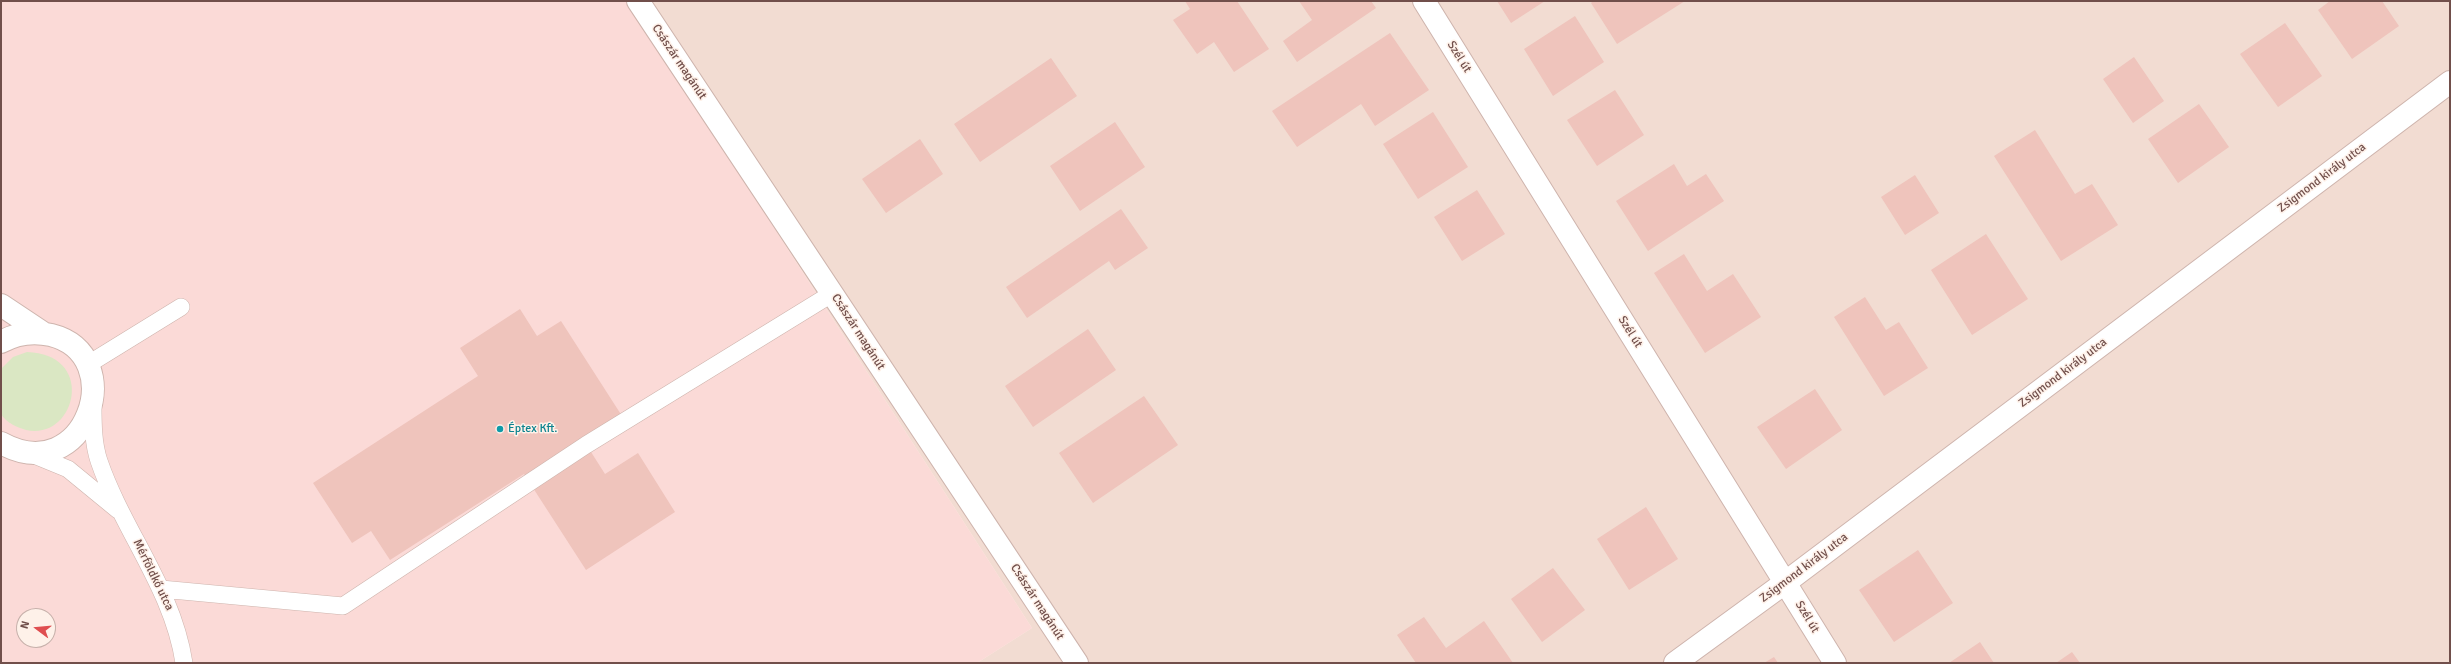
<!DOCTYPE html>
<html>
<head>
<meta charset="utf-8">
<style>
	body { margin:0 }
	#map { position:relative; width:2451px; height:664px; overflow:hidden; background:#fbece3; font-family:Signika,sans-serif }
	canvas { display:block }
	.frame { position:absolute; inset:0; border:2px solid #714f4b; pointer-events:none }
	.north { position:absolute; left:16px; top:608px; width:40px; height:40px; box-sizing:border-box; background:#fef1e9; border:1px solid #c6b0aa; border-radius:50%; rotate:286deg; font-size:11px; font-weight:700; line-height:16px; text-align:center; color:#714f4b }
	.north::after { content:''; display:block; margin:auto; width:14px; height:18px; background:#df4e50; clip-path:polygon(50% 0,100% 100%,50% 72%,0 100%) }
</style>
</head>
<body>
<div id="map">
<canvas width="2451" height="664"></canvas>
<div class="frame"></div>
<div class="north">N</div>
</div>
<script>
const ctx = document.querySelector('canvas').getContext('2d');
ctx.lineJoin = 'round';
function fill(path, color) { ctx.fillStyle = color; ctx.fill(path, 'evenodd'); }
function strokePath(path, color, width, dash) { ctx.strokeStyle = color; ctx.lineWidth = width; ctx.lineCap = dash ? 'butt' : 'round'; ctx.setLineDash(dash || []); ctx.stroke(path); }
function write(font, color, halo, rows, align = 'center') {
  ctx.font = font + ' Signika,sans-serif'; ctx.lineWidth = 3; ctx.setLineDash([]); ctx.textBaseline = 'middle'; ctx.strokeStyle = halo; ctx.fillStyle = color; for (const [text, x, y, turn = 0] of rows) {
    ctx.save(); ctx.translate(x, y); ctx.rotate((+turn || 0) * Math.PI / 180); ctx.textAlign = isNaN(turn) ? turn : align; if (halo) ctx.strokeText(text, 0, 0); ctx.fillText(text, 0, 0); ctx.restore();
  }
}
const residential = new Path2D(`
	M628,1H2450V663H977L1032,628Z`);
const commercial = new Path2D(`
	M1,1H628L1032,628L977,663H1ZM24,616H48V640H24Z`);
const green = new Path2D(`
	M27,352C97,354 76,441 26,430C16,427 7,423 1,414V369L13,357Z`);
const building = new Path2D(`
	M1185,1H1237L1269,49L1234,72L1214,42L1197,54L1173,20L1190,9Z
	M1299,1H1371L1376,8L1297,62L1283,41L1312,20Z
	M1497,1H1545L1511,23Z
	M1593,1H1685L1617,44L1591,3Z
	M2330,1H2382L2399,26L2352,59L2318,10Z
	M1575,16L1604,62L1553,96L1524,49Z
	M2285,23L2322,76L2278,107L2240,54Z
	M1390,33L1429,90L1375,126L1361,104L1297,147L1272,111Z
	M2134,57L2164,101L2133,123L2103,79Z
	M1051,58L1077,96L980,162L954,124Z
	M1615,90L1644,135L1597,166L1567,120Z
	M2199,104L2229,147L2178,183L2148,139Z
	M1433,112L1468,167L1418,199L1383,144Z
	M1115,122L1145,167L1080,211L1050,166Z
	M2035,130L2075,194L2092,184L2118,225L2061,261L1994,156Z
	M920,139L943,174L886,213L862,179Z
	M1674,164L1687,186L1706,174L1724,201L1648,251L1616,201Z
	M1915,175L1939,213L1905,235L1881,197Z
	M1477,190L1505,234L1462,261L1434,217Z
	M1121,209L1148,248L1115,270L1109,261L1027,318L1006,287Z
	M1986,234L2028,299L1972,335L1931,270Z
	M1684,254L1707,291L1733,274L1761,317L1705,353L1654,273Z
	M1865,297L1886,330L1899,322L1928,368L1884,396L1834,317Z
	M520,309L537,336L561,321L622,416L584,441L605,474L638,453L675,512L586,570L524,474L390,560L371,531L352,543L313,483L478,376L460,348Z
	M1088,329L1116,370L1033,427L1005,386Z
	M1815,389L1842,430L1786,469L1757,427Z
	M1144,396L1178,445L1093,503L1059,453Z
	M1646,507L1678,559L1629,590L1597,539Z
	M1918,550L1953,603L1894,642L1859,590Z
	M1553,568L1585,610L1542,642L1511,599Z
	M1424,617L1446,648L1484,621L1513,663H1416L1397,635Z
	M1980,642L1994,663H1949Z
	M2072,652L2080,663H2056Z
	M1774,657L1778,663H1764Z`);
const service = new Path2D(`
	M87,365L181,307
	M93,404C93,423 93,443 99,461C123,531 173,589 184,663
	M29,453L68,469L118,510
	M161,589L343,606L586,445L833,293`);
const minor = new Path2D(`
	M638,1L1077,663
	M1424,1L1835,663
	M1,305L43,333
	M1,342C17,333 33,331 51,335C131,355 86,490 1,443
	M1675,663L1786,582L2450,82`);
const markers = [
	[500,429,4,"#0f9aa8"]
];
const streetNames = [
	["Szél út",1459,57,58],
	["Császár magánút",679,62,56],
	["Zsigmond király utca",2322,178,-37],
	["Császár magánút",858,332,57],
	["Szél út",1630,332,58],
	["Zsigmond király utca",2063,373,-37],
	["Zsigmond király utca",1804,568,-37],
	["Mérföldkő utca",153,575,64],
	["Császár magánút",1037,602,57],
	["Szél út",1807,617,59]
];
const cultureNames = [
	["Éptex Kft.",508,429]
];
fill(residential, '#f2dcd2');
fill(commercial, '#fbdad7');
fill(green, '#dae7c3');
fill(building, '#efc4bc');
strokePath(service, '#ceb4ad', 18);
strokePath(minor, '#ceb4ad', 24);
strokePath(service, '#fff', 17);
strokePath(minor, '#fff', 22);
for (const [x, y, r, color] of markers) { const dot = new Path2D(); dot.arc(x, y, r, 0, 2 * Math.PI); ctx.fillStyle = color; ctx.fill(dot); strokePath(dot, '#fef1e9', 1.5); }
write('12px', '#714f4b', '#fef1e9', streetNames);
write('12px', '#0d838f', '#fef1e9', cultureNames, 'left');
</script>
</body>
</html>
